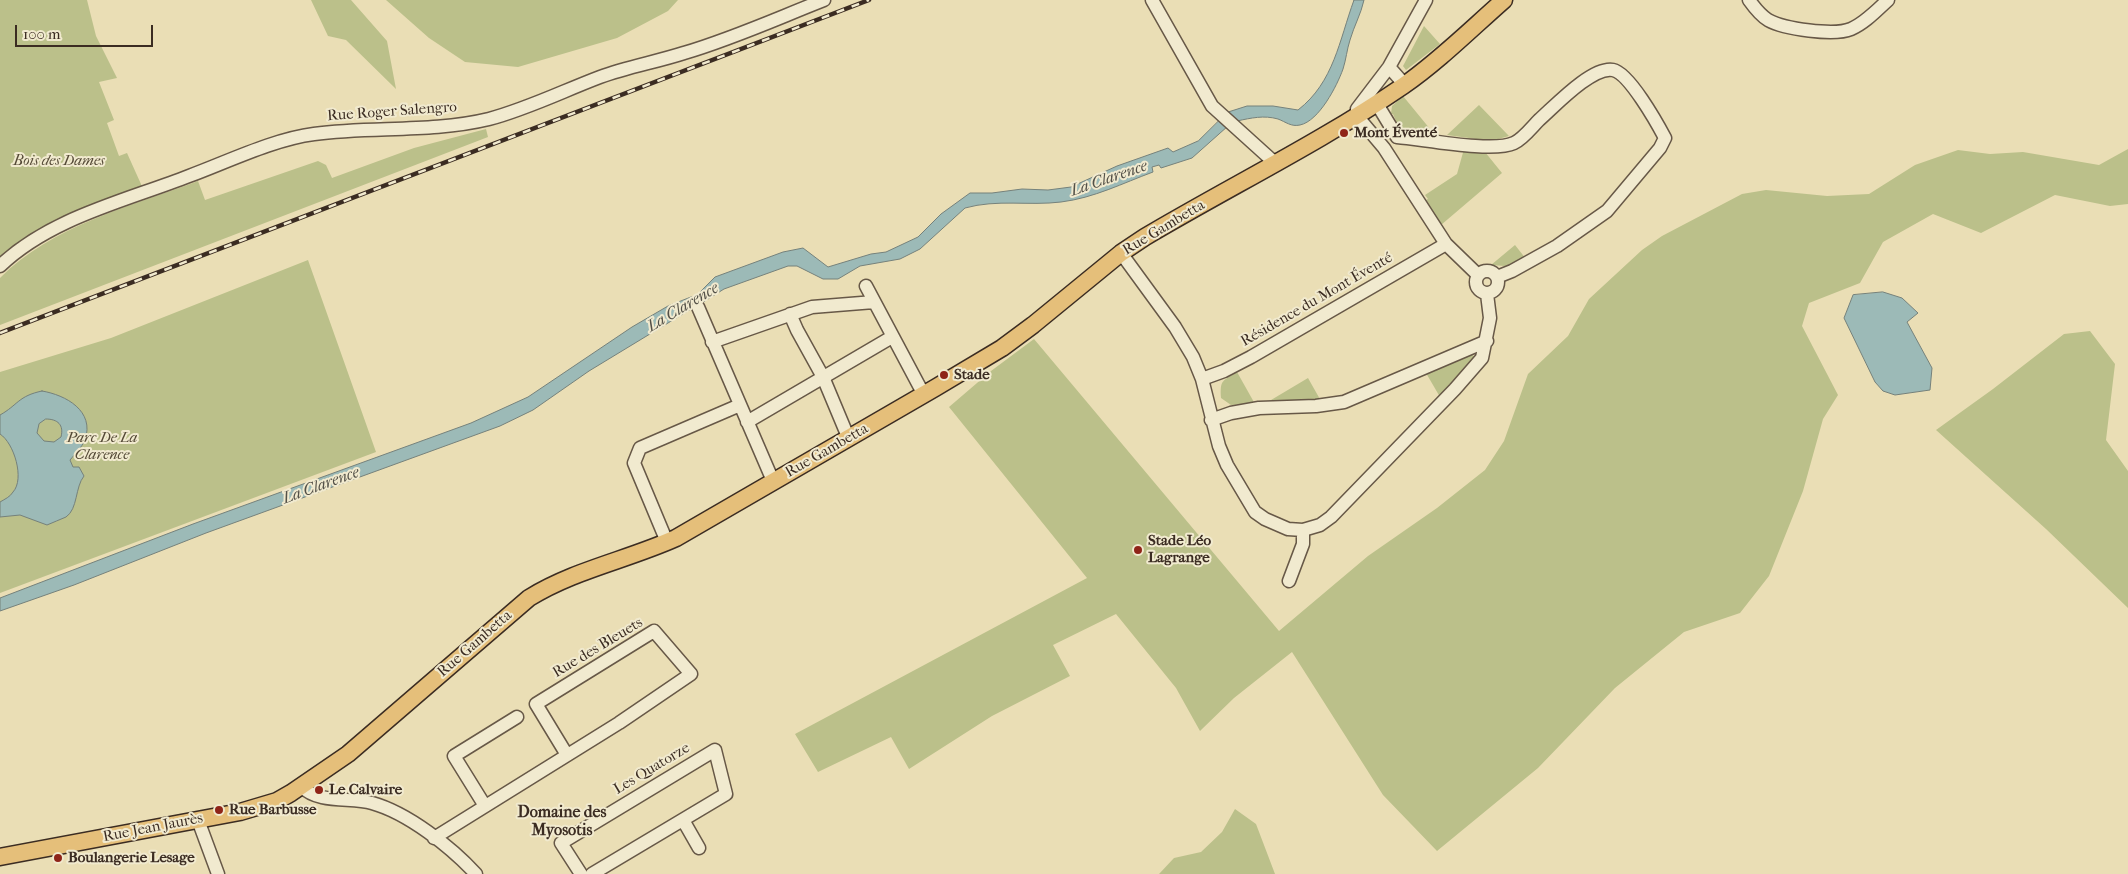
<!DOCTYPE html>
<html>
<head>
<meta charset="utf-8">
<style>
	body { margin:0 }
	#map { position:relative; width:2128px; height:874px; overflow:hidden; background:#eadeb5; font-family:"IM FELL French Canon",serif }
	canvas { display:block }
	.scale { position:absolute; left:15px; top:25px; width:138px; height:22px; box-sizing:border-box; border:2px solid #3b2c22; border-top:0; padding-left:6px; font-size:15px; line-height:18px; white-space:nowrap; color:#3b2c22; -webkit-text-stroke:4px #f1eacf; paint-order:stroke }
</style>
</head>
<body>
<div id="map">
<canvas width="2128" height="874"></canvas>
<div class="scale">100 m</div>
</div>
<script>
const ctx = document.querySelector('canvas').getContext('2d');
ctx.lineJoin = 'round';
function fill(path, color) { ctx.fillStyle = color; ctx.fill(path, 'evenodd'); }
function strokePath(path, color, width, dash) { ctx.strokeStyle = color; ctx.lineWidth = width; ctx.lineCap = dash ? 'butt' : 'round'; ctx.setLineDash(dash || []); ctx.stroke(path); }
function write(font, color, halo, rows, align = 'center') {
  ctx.font = font + ' "IM FELL French Canon",serif'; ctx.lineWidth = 4; ctx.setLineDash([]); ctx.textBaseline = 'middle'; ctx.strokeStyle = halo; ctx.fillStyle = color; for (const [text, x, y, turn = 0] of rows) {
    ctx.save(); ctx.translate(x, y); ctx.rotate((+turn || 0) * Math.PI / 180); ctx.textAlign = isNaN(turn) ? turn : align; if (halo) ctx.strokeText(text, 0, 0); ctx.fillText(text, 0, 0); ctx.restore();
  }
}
const green = new Path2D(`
	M0,0H87L96,36L117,78L99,82L114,120L107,123L119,156L127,153L145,193L70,221L0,266Z
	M311,0H351L387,41L396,89L346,40L328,36Z
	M386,0H678L668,11L617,38L518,67L465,62L429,38Z
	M1424,26L1440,44L1406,70L1403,66Z
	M1403,96L1435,135C1420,133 1404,134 1393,123L1396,121L1393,114H1391L1392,106Z
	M1479,105L1509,136L1491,141L1447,135Z
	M486,129L488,137L0,325V278C51,226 131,206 198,181L205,200L318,161L326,165L332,178L414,148Z
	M1464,149L1485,152L1502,173L1441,225L1424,201L1428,199L1425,195L1457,174Z
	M2128,149V204L2110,206L2055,195L1981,233L1933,214L1883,242L1860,283L1809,303L1802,326L1838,395L1823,419L1803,491L1769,576L1740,613L1684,632L1615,688L1538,768L1437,851L1383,795L1292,652L1234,698L1200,731L1176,688L1116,614L1053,645L1070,676L992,716L909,769L891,737L818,772L795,734L1087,578L949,407L991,371L1034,339L1279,631L1368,556L1437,508L1485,470L1504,441L1528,374L1568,336L1589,299L1642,250L1662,236L1742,194L1766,190L1827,196L1869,194L1915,165L1958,150L1990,154L2023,152L2099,165Z
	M1515,245L1526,259L1505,266L1491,265Z
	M308,260L376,452L0,593V372L111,338Z
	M2090,331L2115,364L2106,440L2128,471V608L2046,529L1936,430L1993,389L2064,334Z
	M1470,354L1476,357L1440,397L1426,373Z
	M1237,372L1255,404L1231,405L1221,398C1220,380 1222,381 1237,372Z
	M1308,378L1321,401L1266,403Z
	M1235,809L1256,824L1275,874H1159L1174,858L1201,852L1222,832Z`);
const water = new Path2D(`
	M1354,0H1364C1361,14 1354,26 1350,40C1347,49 1346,60 1343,69C1337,86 1319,121 1300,125C1291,127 1286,122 1278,119C1264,115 1251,118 1237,121L1225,113L1247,106H1273L1298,110C1334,82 1339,41 1354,0Z
	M1221,119L1228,126L1192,158L1161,168L1159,165L1152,167L1153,172C1123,183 1094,198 1061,202C1029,206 997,199 965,208L920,249L900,259L860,266L838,279H823L797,266H788L724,289L700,304L697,295L715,277L783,252L803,248L828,267L871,254L886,252L918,237L941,214L970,193H992L1022,189L1048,190L1071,187L1117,166L1168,148L1173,152L1198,141Z
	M1883,292L1902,298L1918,313L1907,322L1932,368L1930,390L1895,395L1883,391L1875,382L1844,318L1853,295Z
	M692,297L696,306L589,371L533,410L500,426L206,533L74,585L0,611V598L193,524L471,423L528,397L632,327L668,306Z
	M42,391C66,395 95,411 85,440C82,447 75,454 70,460L73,467H79L84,476C75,487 78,509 66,517C60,520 53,522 47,525L20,515L0,517V502C5,499 10,497 13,492C25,479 14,443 0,434V415C18,405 18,396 42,391ZM46,419C58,419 64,425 61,437L54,442L44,441L37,433L39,424Z`);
const minor = new Path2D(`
	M1152,0L1212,106L1275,163
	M1426,0L1389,67L1357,109V116L1384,148L1446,244L1478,275
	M1749,0C1754,7 1760,15 1768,20C1784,29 1834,36 1851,29C1865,23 1877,10 1888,0
	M1389,67L1405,85
	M1377,104L1397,137
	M1397,137C1423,139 1493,153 1514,143C1523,139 1532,127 1539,120C1554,107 1592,66 1613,70C1629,73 1657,123 1665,138L1660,148L1607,211L1557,246L1512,271L1497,277
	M1121,253L1175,327L1193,357L1202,379L1219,446L1227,465L1255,512L1265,519L1288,529L1303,530L1320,525L1331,517L1455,389L1482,358L1490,318L1487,294
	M0,266C50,218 125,201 189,176C227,162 274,139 314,134C372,126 431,133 489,119C527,109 563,91 600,77C627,67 656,62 684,53C732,39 778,18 824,0
	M1476 282a11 11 0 1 1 22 0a11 11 0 1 1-22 0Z
	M866,286L924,395
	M698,307L773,481
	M790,314L797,330L823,377L846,432L851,437
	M712,342L812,307L874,302
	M1202,379L1224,371L1251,357L1446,244
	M1211,420L1231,413L1259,408L1316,406L1344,402L1487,341
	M747,422L892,337
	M667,542L634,463L640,448L740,405
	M1289,581L1303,544V530
	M302,787C319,804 351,797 372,803C408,813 451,847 476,874
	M485,806L454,756L517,717
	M198,820L218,874
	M683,820L699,848
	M434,838L619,723L691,674L654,631L536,704L567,755
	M581,874L561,843L715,750L726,794L592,874`);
const major = new Path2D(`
	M0,857L240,812L277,801L291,793L348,754L529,598C574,570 627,560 676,538L935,388L1002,348L1033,325L1121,253L1145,237C1231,186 1321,142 1403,86C1439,61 1471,29 1504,0`);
const rail = new Path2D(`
	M0,333L869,0`);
const markers = [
	[1344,133,5,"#8f2418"],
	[944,375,5,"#8f2418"],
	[1138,550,5,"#8f2418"],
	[319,790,5,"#8f2418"],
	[219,810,5,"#8f2418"],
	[58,858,5,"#8f2418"]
];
const streetNames = [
	["Rue Roger Salengro",392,112,-4],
	["Rue Gambetta",1164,228,-31],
	["Résidence du Mont Éventé",1317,300,-30],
	["Rue Gambetta",827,451,-30],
	["Rue Gambetta",475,644,-41],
	["Rue des Bleuets",598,648,-31],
	["Les Quatorze",652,769,-31],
	["Rue Jean Jaurès",153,828,-11]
];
const poiNames = [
	["Mont Éventé",1354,133],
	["Stade",954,375],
	["Stade Léo",1148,541],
	["Lagrange",1148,558],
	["Le Calvaire",329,790],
	["Rue Barbusse",229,810],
	["Boulangerie Lesage",68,858]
];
const parkNames = [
	["Bois des Dames",59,161],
	["Parc De La",102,438],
	["Clarence",102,455]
];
const waterNames = [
	["La Clarence",1109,179,-19],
	["La Clarence",683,308,-31],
	["La Clarence",321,486,-20]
];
const neighbourhoodNames = [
	["Domaine des",562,813],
	["Myosotis",562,831]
];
fill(green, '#bbc08a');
fill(water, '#9cbab7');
strokePath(water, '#75817b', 1);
strokePath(minor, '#675847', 15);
strokePath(major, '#3b2c22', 19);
strokePath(minor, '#f1eacf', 12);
strokePath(major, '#e5bf7a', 16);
strokePath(rail, '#3b2c22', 4.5);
strokePath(rail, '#f1eacf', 2.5, [8]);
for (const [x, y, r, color] of markers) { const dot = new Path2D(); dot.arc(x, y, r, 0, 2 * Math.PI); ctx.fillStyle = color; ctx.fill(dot); strokePath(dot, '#f1eacf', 2); }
write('15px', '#3b2c22', '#f1eacf', streetNames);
write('bold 15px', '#3b2c22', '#f1eacf', poiNames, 'left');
write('italic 15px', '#554a37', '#f1eacf', parkNames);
write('italic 16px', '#535047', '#f1eacf', waterNames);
write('bold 16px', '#3b2c22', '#f1eacf', neighbourhoodNames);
</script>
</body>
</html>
